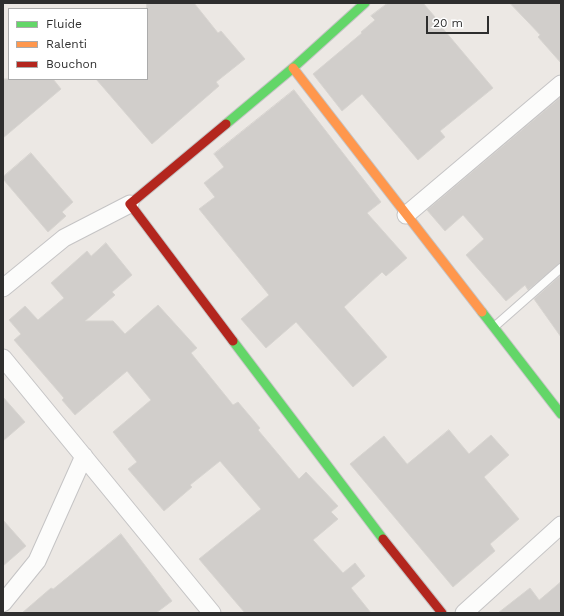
<!DOCTYPE html>
<html>
<head>
<meta charset="utf-8">
<style>
	body { margin:0 }
	#map { position:relative; width:564px; height:616px; overflow:hidden; background:#ece8e4; font-family:"Work Sans",sans-serif }
	canvas { display:block }
	.frame { position:absolute; inset:0; border:4px solid #2e2e2e; pointer-events:none }
	.legend { position:absolute; left:8px; top:8px; width:140px; height:72px; box-sizing:border-box; background:#fff; border:1px solid #ababab; margin:0; padding:5px 7px; list-style:none; font-size:12px; color:#2e2e2e }
	.legend li { display:flex; align-items:center; gap:8px; height:20px }
	.legend b { width:20px; border:1px solid #ababab }
	.scale { position:absolute; left:426px; top:16px; width:63px; height:18px; box-sizing:border-box; border:2px solid #2e2e2e; border-top:0; padding-left:5px; font-size:12px; line-height:14px; white-space:nowrap; color:#2e2e2e; -webkit-text-stroke:3px #fff; paint-order:stroke }
</style>
</head>
<body>
<div id="map">
<canvas width="564" height="616"></canvas>
<div class="frame"></div>
<ul class="legend">
<li><b style="height:5px;background:#63d668"></b>Fluide</li>
<li><b style="height:5px;background:#ff974d"></b>Ralenti</li>
<li><b style="height:5px;background:#b3261e"></b>Bouchon</li>
</ul>
<div class="scale">20 m</div>
</div>
<script>
const ctx = document.querySelector('canvas').getContext('2d');
ctx.lineJoin = 'round';
function fill(path, color) { ctx.fillStyle = color; ctx.fill(path, 'evenodd'); }
function strokePath(path, color, width, dash) { ctx.strokeStyle = color; ctx.lineWidth = width; ctx.lineCap = dash ? 'butt' : 'round'; ctx.setLineDash(dash || []); ctx.stroke(path); }
const building = new Path2D(`
	M147,3H194L218,33L221,31L245,59L216,82L219,86L152,144L96,79H147Z
	M388,3H423L435,17L434,18L493,88L440,131L445,137L418,160L362,94L342,111L313,74L362,33L361,32L375,20L371,16Z
	M510,3H561V63L538,37L540,35Z
	M3,79H53L61,89L3,138Z
	M294,90L381,202L367,213L407,258L386,276L382,272L344,307L387,357L353,387L296,322L266,348L241,319L269,295L199,209L215,197L204,183L224,167L214,154Z
	M561,97V263L528,290L525,285L506,301L466,255L484,239L463,215L445,231L427,210Z
	M31,153L73,202L62,212L66,216L48,232L3,179V177Z
	M106,243L132,275L112,292L115,295L85,321H113L125,334L158,305L197,348L191,353L233,405L238,402L260,428L258,430L299,479L306,472L338,506L331,512L338,519L313,540L343,573L355,563L365,576L351,588L371,613H245L199,559L261,509L220,461L190,485L192,487L164,511L128,469L137,462L113,432L151,400L127,371L75,415L62,400L64,398L14,340L21,334L9,320L25,306L38,320L64,298L51,283L87,251L91,256Z
	M561,275V337L534,299Z
	M3,397L25,422L3,441Z
	M449,430L469,454L491,435L509,455L484,477L519,519L490,544L495,551L453,587L350,464L384,436L407,464Z
	M3,520L26,546L3,566Z
	M121,534L172,601L156,613H22L51,588L53,589Z
	M561,582V613H498L530,588L539,600Z`);
const lane = new Path2D(`
	M494,327L561,268`);
const street = new Path2D(`
	M406,215L561,84
	M3,288L64,238L130,204
	M3,358L212,613
	M3,603L37,561L84,456
	M464,613L561,525`);
const fast = new Path2D(`
	M226,124L293,68L365,3
	M482,312L561,414
	M233,341L383,539`);
const slow = new Path2D(`
	M293,68L482,312`);
const jam = new Path2D(`
	M226,124L130,204L233,341
	M383,539L442,613`);
fill(building, '#d1cecb');
strokePath(building, '#d7d4d0', 1);
strokePath(lane, '#c5c4c5', 10);
strokePath(street, '#c5c4c5', 19);
strokePath(fast, '#c5c4c5', 11);
strokePath(slow, '#c5c4c5', 11);
strokePath(jam, '#c5c4c5', 11);
strokePath(lane, '#fcfcfb', 8);
strokePath(street, '#fcfcfb', 17);
strokePath(fast, '#63d668', 9);
strokePath(slow, '#ff974d', 9);
strokePath(jam, '#b3261e', 9);
</script>
</body>
</html>
